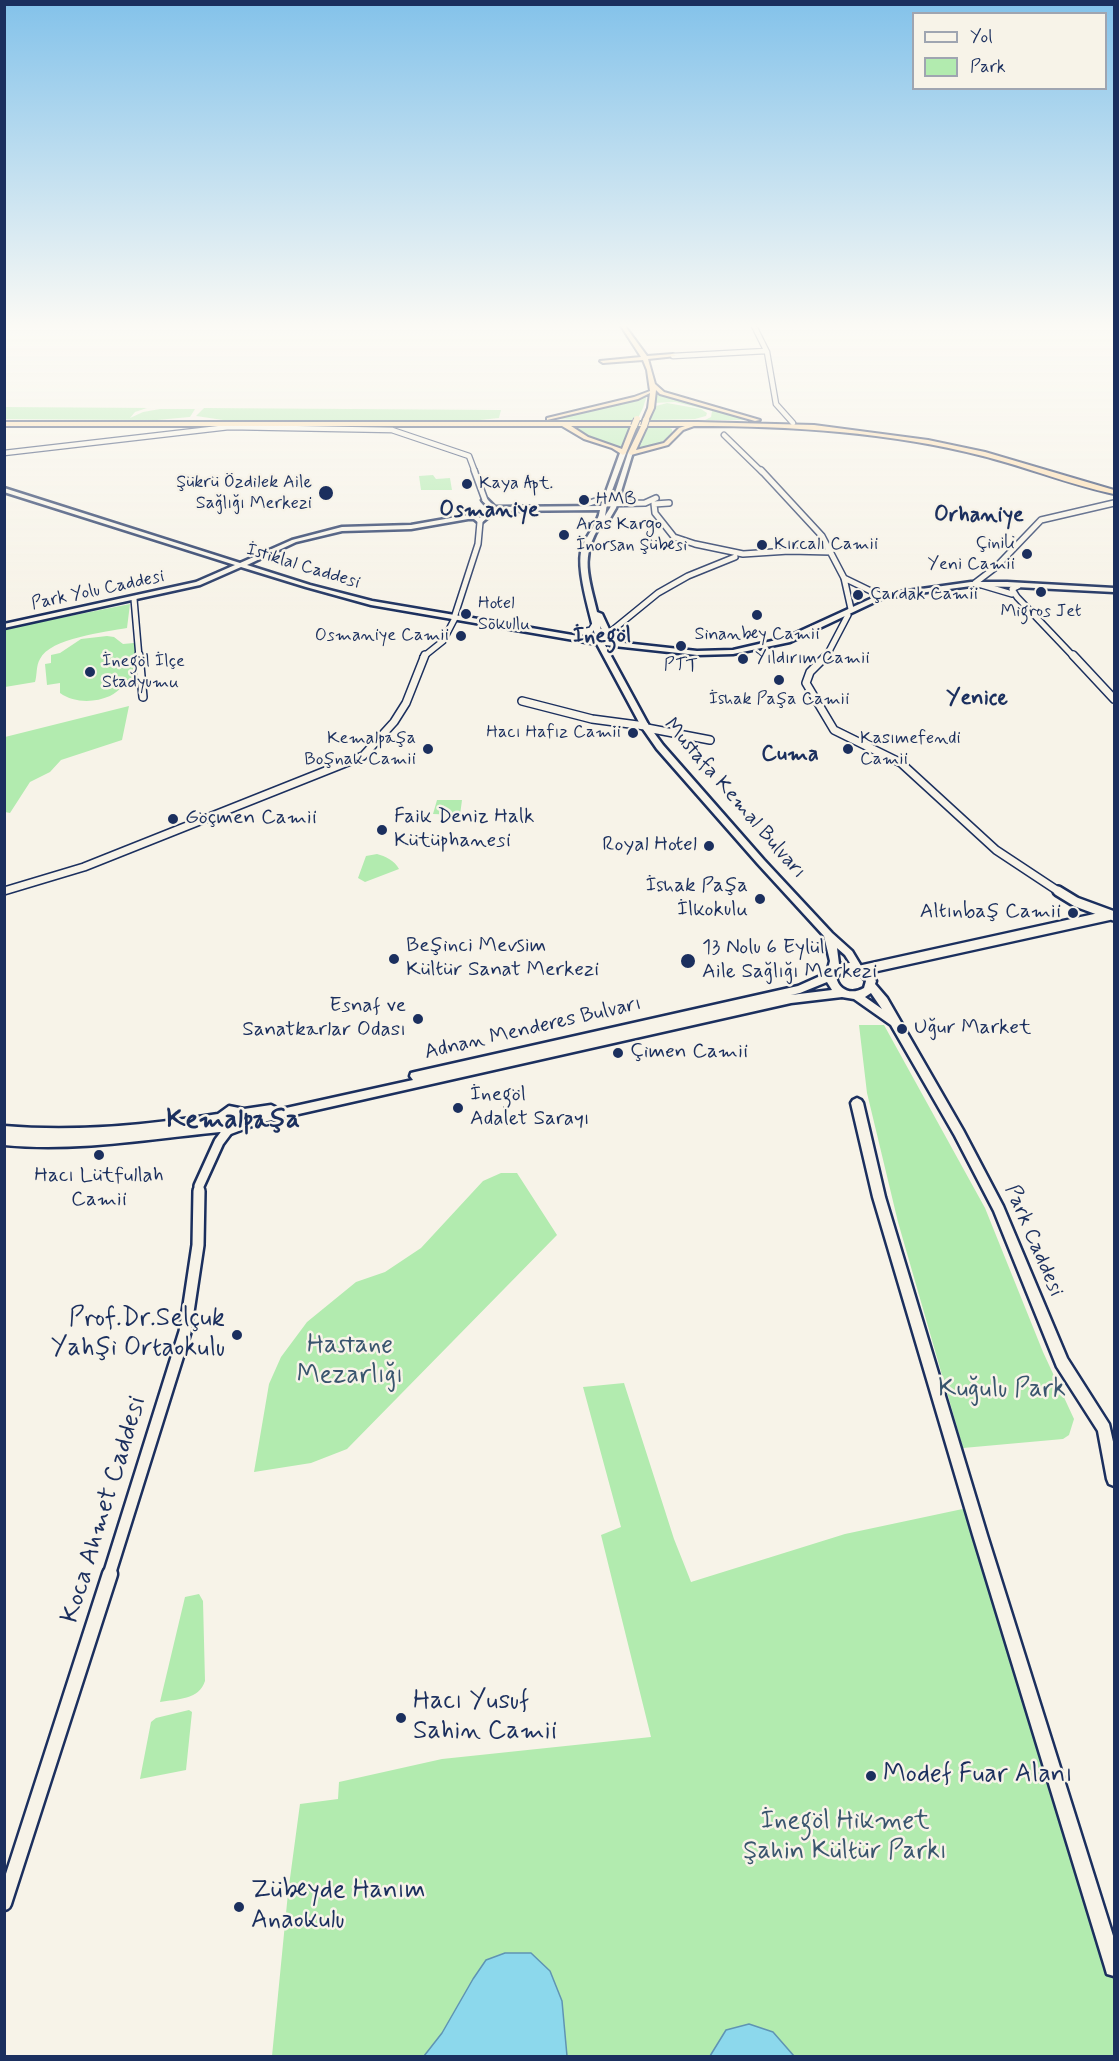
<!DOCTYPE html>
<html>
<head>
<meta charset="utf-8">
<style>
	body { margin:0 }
	#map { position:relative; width:1119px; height:2061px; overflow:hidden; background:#f7f3e8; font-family:Mynerve,sans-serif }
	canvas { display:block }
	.frame { position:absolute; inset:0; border:6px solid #1b2f5e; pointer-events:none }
	.legend { position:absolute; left:912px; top:12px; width:195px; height:78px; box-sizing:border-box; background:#f7f3e8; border:2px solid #9fa5b1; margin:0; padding:8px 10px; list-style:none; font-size:18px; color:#1b2f5e }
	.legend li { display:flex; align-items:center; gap:12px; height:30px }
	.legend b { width:30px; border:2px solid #9fa5b1 }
</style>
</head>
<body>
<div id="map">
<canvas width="1119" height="2061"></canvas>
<div class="frame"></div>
<ul class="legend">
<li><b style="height:8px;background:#f7f3e8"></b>Yol</li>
<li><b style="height:16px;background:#b2ebaf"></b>Park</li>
</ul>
</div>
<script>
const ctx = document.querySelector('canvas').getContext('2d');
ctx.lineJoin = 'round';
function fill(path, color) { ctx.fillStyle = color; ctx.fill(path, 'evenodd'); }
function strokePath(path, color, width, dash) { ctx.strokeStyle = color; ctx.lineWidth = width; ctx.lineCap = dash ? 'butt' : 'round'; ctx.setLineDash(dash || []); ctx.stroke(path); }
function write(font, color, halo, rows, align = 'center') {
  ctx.font = font + ' Mynerve,sans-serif'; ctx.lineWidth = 5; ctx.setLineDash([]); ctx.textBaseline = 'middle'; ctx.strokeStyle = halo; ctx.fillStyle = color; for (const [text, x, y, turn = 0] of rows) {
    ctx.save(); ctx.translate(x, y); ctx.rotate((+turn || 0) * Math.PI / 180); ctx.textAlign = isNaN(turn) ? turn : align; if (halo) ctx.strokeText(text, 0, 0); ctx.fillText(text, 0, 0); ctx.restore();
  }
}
const green = new Path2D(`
	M648,392L643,408L636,422L555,419L636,398Z
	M656,392L754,420H705L711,417L712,411L675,402L653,403Z
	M667,403L701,409L707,413L706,416L695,419L647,420L652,407Z
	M5,407L147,408L135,412L130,418L143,412L160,409H195L190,417L157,420L5,419Z
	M204,408L501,410L499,418L480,420H223L196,416Z
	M635,424L623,453C612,442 600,445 587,439C579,435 576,429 567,426Z
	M644,424L663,425L672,429V432L659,445L635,450L637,443L643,444L637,441Z
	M433,475L436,479L450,478L452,490H421L419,476Z
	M130,604L127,628C106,632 50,638 40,659C36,665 37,676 35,682L5,687V629Z
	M107,636L114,637L123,644L134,643L136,653L134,680C124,683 120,691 110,696C94,703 74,703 60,693V683L47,685L45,664L51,663V655L60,653L81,639Z
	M129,706L122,740L61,760L50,772L30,782L10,813L5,812V737Z
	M437,800H462L460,815L433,814Z
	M377,854C385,856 395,861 399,869L365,882L358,878L366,856Z
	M859,1025H884L985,1208L1043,1352L1074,1419L1069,1435L1063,1439L963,1448L898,1222L867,1093Z
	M501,1173H517L557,1235L347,1449L311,1463L254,1472L269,1384L281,1357L307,1322L356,1282L385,1272L421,1248L483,1181Z
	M624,1383L674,1539L691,1582L845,1534L972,1507L1114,1967V2056H272L288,1893L300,1804L338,1799L339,1782L442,1759L651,1737L601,1535L621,1527L583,1387Z
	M199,1594L203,1601L205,1681C199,1700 177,1699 160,1702L185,1597Z
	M189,1710L192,1712L186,1770L140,1779L151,1722L156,1718Z`);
const water = new Path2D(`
	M505,1953H531L550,1971L562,2001L567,2056H424L442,2033L473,1979L486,1960Z
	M749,2024L773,2032L794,2056H710L726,2030Z`);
const tertiaryFar5 = new Path2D(`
	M754,326L767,352L776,404L793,423
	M673,356L766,351
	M724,435L762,472
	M4,453L229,427L392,430L469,456L475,472`);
const tertiaryFar4 = new Path2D(`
	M474,470L485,500
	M761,470L822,536L844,578L851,609
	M669,503L654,504L655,513L674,537L695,544L743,554L789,551L831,552
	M604,504L645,503L656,498
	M584,505L607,497
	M844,578L881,596
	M1018,586L1012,589L1017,597L1074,657
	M1012,594L975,583L996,567L1041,520L1114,503
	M134,599L139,657
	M454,618L478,544L480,522
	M578,633L591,630L596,622
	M609,633L658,593L688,576L735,557
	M423,657L443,641L455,618
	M826,657L848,615`);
const tertiaryFar3 = new Path2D(`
	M139,655L143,697
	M827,655L810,672L806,683L834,730L901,763L996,850L1061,893
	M1073,655L1114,699
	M522,701L592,719L645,726
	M647,728L710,740
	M4,891L84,867L363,756L394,722L406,703L425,655`);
const tertiaryFar2 = new Path2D(`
	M1058,891L1076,902L1114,916
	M861,970L1111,915
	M199,1193V1186L219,1142L228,1130`);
const tertiaryFar1 = new Path2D(`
	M109,1575L185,1332L198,1245L199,1191`);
const tertiary = new Path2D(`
	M4,1903L110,1574`);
const secondary = new Path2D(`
	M623,451L626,453L607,504L605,516L610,508L628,453L633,452L616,508L606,525L601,524C579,557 589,577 597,612L602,614L615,642L697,651L733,650L785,638L879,595L971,582H1007L1114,588V592L1016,587L971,586L883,598L790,642L733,654L697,655L605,645L649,726L663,745L764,860L832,933L852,951L861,966L869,971L876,981L875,984L887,998L963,1130L1003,1206L1067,1358L1109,1424L1114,1446V1486L1109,1484L1107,1479L1098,1431L1057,1367L994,1211L955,1136L891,1025L854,999L842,997L791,1003L263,1122L228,1135L220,1132C148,1139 77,1152 4,1145V1126C77,1132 147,1125 218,1114L229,1106L244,1109L271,1105L275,1107L277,1110L413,1080L410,1076L411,1073L415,1072L798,986L827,973L830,961L824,936L758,864L657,749L641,726L597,644L371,605L306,587L241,567L200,585L4,628V624L196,582L235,565L4,492V488L240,563L292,540L342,527L411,525L468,515L478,516L480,518L488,512H492V514L480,524L474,519H468L411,529L342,531L296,542L247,565L310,585L372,601L596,639C591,617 577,573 581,552C584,536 598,526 600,510L495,511L490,509L482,500L487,499L495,507L601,506L620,453ZM600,626L608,641L603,640ZM837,948L845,955L850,963L839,964ZM844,971C854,970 860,973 866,981L864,988C852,995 839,991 836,977ZM827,982L832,990L791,995L696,1016L800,993ZM871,993L882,1009L865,997ZM231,1116H237L238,1119C235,1122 232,1126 226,1124V1121Z
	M857,1098L861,1100L863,1103L885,1197L987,1535L1114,1939V1976L1107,1974L1105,1967L973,1535L873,1197L851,1103L853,1100Z`);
const trunk = new Path2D(`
	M621,326H625L647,356L673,354L676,356L648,359L655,384L664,392L760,420L755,421L660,394L656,390L654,408L648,421L643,420L648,408L650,393L638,399L547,420V418L634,397L650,391L647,370L643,360L603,363L600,361L641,357Z
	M4,422H698L814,425L928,440L985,452L1114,490V494C1070,485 1027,467 983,456C889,432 791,426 694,426L683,430L668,445L631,455L628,453L641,426H637L626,453L623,455L612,448L584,439L562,426H4ZM571,426H631L622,449L588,437ZM647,426H685L679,428L664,443L636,450Z`);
const trunkBridge = new Path2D(`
	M634,426L637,419
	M644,426L646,420`);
const markers = [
	[467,484,6,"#1b2f5e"],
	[326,493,8,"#1b2f5e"],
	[584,500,6,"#1b2f5e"],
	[564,535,6,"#1b2f5e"],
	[762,545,6,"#1b2f5e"],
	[1027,554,6,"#1b2f5e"],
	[1041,592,6,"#1b2f5e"],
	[858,595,6,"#1b2f5e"],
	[466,614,6,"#1b2f5e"],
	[757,615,6,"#1b2f5e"],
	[461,636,6,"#1b2f5e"],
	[681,646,6,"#1b2f5e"],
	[743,659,6,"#1b2f5e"],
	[90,672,6,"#1b2f5e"],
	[779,680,6,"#1b2f5e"],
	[633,733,6,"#1b2f5e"],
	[428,749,6,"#1b2f5e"],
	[848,749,6,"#1b2f5e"],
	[173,819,6,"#1b2f5e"],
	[382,830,6,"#1b2f5e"],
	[709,846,6,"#1b2f5e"],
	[760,899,6,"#1b2f5e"],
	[1073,913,6,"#1b2f5e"],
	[394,959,6,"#1b2f5e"],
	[688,961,8,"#1b2f5e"],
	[418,1019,6,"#1b2f5e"],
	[902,1029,6,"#1b2f5e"],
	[618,1053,6,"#1b2f5e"],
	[458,1108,6,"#1b2f5e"],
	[99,1155,6,"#1b2f5e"],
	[237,1335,6,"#1b2f5e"],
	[401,1718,6,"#1b2f5e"],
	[871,1776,6,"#1b2f5e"],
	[239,1907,6,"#1b2f5e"]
];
const farPoinames = [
	["Şükrü Özdilek Aile",312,483,"right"],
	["Sağlığı Merkezi",312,504,"right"],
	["Kaya Apt.",479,484],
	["HMB",596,500],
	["Aras Kargo",576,525],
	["İnorsan Şübesi",576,546],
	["Çinili",1015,544,"right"],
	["Yeni Camii",1015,565,"right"],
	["Kırcalı Camii",774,545],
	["Çardak Camii",870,595],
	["Hotel",478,604],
	["Sokullu",478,625],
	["Migros Jet",1041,612,"center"],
	["Sinanbey Camii",757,635,"center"],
	["Osmaniye Camii",449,636,"right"],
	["Yıldırım Camii",755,659],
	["İnegöl İlçe",102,662],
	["Stadyumu",102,683],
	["PTT",681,666,"center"],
	["İshak Paşa Camii",779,700,"center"],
	["Hacı Hafız Camii",621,733,"right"],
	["Kemalpaşa",416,739,"right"],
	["Boşnak Camii",416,760,"right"],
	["Kasımefendi",860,739],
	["Camii",860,760]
];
const farStreetnames = [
	["İstiklal Caddesi",303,567,17],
	["Park Yolu Caddesi",98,591,-12]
];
const streetNames = [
	["Mustafa Kemal Bulvarı",734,799,49],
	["Adnan Menderes Bulvarı",533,1029,-13],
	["Park Caddesi",1033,1241,67]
];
const poiNames = [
	["Faik Deniz Halk",394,818],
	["Kütüphanesi",394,842],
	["Göçmen Camii",185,819],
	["Royal Hotel",697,846,"right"],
	["İshak Paşa",748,887,"right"],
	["İlkokulu",748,911,"right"],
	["Altınbaş Camii",1061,913,"right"],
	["Beşinci Mevsim",406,947],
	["Kültür Sanat Merkezi",406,971],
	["13 Nolu 6 Eylül",702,949],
	["Aile Sağlığı Merkezi",702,973],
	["Esnaf ve",406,1007,"right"],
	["Sanatkarlar Odası",406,1031,"right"],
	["Uğur Market",914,1029],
	["Çimen Camii",630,1053],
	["İnegöl",470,1096],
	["Adalet Sarayı",470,1120],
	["Hacı Lütfullah",99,1177,"center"],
	["Camii",99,1201,"center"]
];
const farDistrictnames = [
	["Osmaniye",489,511],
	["Orhaniye",979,516],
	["İnegöl",602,637],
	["Yenice",977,699],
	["Cuma",790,755]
];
const nearPoinames = [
	["Prof.Dr.Selçuk",225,1320,"right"],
	["Yahşi Ortaokulu",225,1350,"right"],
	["Hacı Yusuf",413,1703],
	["Sahin Camii",413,1733],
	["Modef Fuar Alanı",883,1776],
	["Zübeyde Hanım",251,1892],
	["Anaokulu",251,1922]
];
const nearParknames = [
	["Hastane",350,1347],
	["Mezarlığı",350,1377],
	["Kuğulu Park",1002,1391],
	["İnegöl Hikmet",845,1823],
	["Şahin Kültür Parkı",845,1853]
];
const nearStreetnames = [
	["Koca Ahmet Caddesi",105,1510,-73]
];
const districtNames = [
	["Kemalpaşa",233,1121]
];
fill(green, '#b2ebaf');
fill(water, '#8cd8ec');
strokePath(water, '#5f94b3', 1.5);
strokePath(tertiaryFar5, '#1b2f5e', 7);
strokePath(tertiaryFar4, '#1b2f5e', 8);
strokePath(tertiaryFar3, '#1b2f5e', 10);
strokePath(tertiaryFar2, '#1b2f5e', 14);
strokePath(tertiaryFar1, '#1b2f5e', 16);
strokePath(tertiary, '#1b2f5e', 19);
strokePath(secondary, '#1b2f5e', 5);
strokePath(trunk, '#1b2f5e', 4);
strokePath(tertiaryFar5, '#f7f3e8', 4.5);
strokePath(tertiaryFar4, '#f7f3e8', 5);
strokePath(tertiaryFar3, '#f7f3e8', 7);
strokePath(tertiaryFar2, '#f7f3e8', 9);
strokePath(tertiaryFar1, '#f7f3e8', 11);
strokePath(tertiary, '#f7f3e8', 14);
fill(secondary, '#f7f3e8');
fill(trunk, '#fddcac');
strokePath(trunkBridge, '#1b2f5e', 8, []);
strokePath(trunkBridge, '#fddcac', 6);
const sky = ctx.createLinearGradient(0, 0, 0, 614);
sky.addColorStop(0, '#83c2ea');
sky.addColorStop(0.53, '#fbfaf5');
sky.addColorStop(1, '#fbfaf500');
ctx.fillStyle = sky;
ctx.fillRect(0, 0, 1119, 614);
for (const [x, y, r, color] of markers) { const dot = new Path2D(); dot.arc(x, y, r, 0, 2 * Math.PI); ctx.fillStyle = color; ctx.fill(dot); strokePath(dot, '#f7f3e8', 2); }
write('18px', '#1b2f5e', '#f7f3e8', farPoinames, 'left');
write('18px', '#1b2f5e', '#f7f3e8', farStreetnames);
write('21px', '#1b2f5e', '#f7f3e8', streetNames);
write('21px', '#1b2f5e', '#f7f3e8', poiNames, 'left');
write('bold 22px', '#1b2f5e', '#f7f3e8', farDistrictnames);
write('26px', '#1b2f5e', '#f7f3e8', nearPoinames, 'left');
write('26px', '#39556e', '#f7f3e8', nearParknames);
write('26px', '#1b2f5e', '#f7f3e8', nearStreetnames);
write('bold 27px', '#1b2f5e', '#f7f3e8', districtNames);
</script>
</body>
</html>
